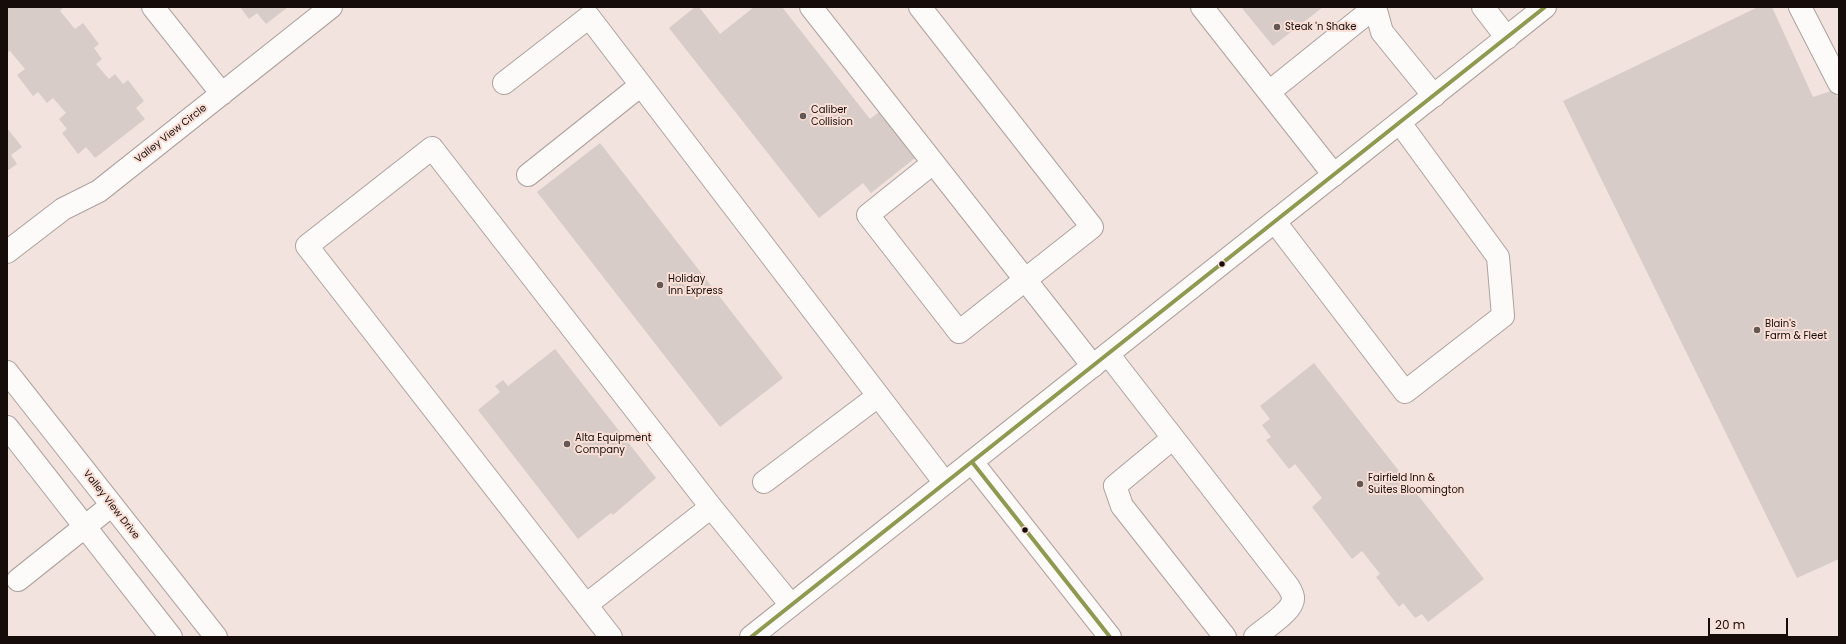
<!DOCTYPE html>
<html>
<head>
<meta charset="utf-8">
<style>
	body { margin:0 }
	#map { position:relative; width:1846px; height:644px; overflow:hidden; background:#f2e3de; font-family:Poppins,sans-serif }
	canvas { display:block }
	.frame { position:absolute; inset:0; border:8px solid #160d0a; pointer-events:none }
	.scale { position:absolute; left:1708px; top:618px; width:80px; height:18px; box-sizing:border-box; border:2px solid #160d0a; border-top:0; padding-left:5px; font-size:12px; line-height:14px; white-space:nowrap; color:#160d0a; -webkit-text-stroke:3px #fadfd6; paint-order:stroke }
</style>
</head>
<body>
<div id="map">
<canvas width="1846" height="644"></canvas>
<div class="frame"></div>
<div class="scale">20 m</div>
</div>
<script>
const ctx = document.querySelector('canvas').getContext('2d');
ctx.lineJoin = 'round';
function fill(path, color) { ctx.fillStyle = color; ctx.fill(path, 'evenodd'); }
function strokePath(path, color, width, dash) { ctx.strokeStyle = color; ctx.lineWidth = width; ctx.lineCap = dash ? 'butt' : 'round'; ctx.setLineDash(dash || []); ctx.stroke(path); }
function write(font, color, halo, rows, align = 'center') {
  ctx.font = font + ' Poppins,sans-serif'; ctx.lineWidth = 4; ctx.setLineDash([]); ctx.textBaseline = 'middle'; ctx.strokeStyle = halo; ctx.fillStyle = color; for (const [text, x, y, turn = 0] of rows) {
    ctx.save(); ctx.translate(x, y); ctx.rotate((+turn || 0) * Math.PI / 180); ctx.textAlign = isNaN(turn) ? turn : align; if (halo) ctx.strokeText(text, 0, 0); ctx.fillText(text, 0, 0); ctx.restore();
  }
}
const building = new Path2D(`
	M7,7H64L60,11L75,29L83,23L99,44L94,48L102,59L96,64L109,79L115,74L123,84L128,80L144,101L136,108L145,119L95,158L86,147L78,154L62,133L67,129L59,119L66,113L53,98L47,103L38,92L33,96L17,75L25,69L10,51L7,53Z
	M240,7H288L266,24L257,13L249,19Z
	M695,7H699L720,34L754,7H782L870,119L879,112L915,158L871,193L863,183L819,218L669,28Z
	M1241,7H1323L1273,46Z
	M1758,7H1772L1813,97L1834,90L1839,100V559L1797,578L1563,101Z
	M7,128L22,147L11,155L17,164L7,171Z
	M600,143L783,378L720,427L537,192Z
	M555,349L656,478L613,515L611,513L578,539L478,410L500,392L495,386L503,380L508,386Z
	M1314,363L1484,579L1428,622L1422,614L1415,618L1403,603L1399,607L1376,577L1380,574L1362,551L1352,559L1312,507L1322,498L1295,464L1289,469L1266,440L1271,437L1262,425L1270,419L1260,406Z`);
const minor = new Path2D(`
	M153,7L222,94
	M811,7L1093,366
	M920,7L1092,227L959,332L868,215L933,163
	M1202,7L1334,175
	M1483,7L1507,38
	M1800,7L1839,83
	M504,83L589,17L945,483
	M1269,92L1375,7L1382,32L1434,96
	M528,175L641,85
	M1275,222L1405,392L1503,316L1498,257L1400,123
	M7,252L63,209L99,191L331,7
	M1108,354L1288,586C1291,591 1295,597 1292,603C1288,614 1264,629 1255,637
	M7,372L216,637
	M7,427L171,637
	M1173,438L1115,486L1122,506L1225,637
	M972,462L1110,637
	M764,482L878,396
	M18,580L112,505
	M586,605L711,507
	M611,637L307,246L432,148L711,507L791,605`);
const major = new Path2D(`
	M751,637L1545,7`);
const bus1 = new Path2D(`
	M972,462L1110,637
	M751,637L1545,7`);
const markers = [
	[1277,27,4,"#635854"],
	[803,116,4,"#635854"],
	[1222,264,3.5,"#160d0a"],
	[660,285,4,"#635854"],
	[1757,330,4,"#635854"],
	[567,444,4,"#635854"],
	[1360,484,4,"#635854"],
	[1025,530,3.5,"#160d0a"]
];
const poiNames = [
	["Steak 'n Shake",1285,27],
	["Caliber",811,110],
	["Collision",811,122],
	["Holiday",668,279],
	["Inn Express",668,291],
	["Blain's",1765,324],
	["Farm & Fleet",1765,336],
	["Alta Equipment",575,438],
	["Company",575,450],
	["Fairfield Inn &",1368,478],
	["Suites Bloomington",1368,490]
];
const streetNames = [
	["Valley View Circle",171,134,-38],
	["Valley View Drive",111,505,52]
];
fill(building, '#d8ccc8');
strokePath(minor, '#ada19d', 24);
strokePath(major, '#ada19d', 24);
strokePath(minor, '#fdfbfa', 22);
strokePath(major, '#fdfbfa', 22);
strokePath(bus1, '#8d9a4f', 4);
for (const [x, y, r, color] of markers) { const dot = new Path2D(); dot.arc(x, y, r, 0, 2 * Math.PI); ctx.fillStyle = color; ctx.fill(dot); strokePath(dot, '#fadfd6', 1.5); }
write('10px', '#160d0a', '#fadfd6', poiNames, 'left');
write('10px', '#160d0a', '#fadfd6', streetNames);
</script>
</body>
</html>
